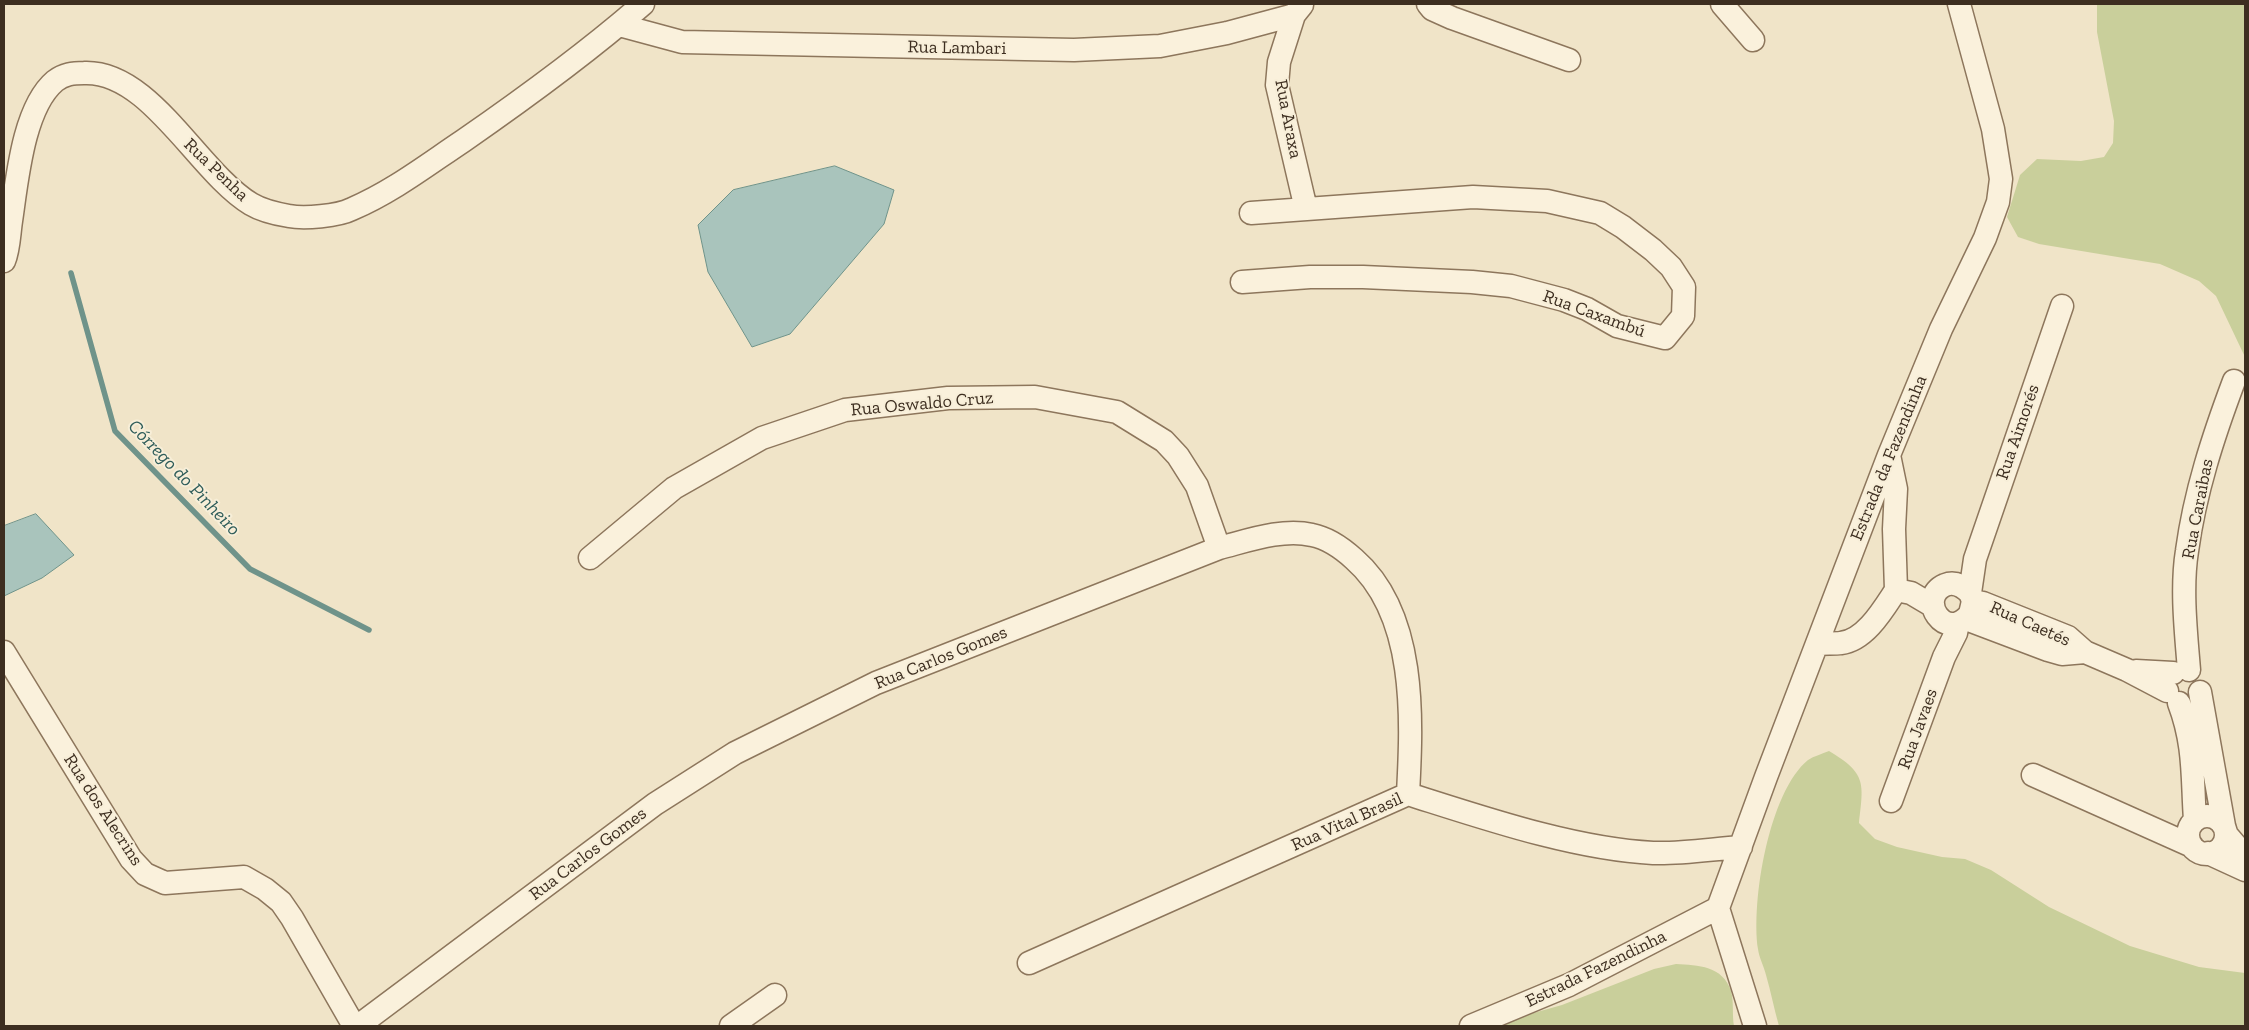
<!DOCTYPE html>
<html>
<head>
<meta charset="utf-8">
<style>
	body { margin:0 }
	#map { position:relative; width:2249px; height:1030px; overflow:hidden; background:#f0e4c8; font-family:"Zilla Slab",serif }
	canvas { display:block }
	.frame { position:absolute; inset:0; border:5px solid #3d2e20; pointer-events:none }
</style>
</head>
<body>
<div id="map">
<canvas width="2249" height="1030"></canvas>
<div class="frame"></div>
</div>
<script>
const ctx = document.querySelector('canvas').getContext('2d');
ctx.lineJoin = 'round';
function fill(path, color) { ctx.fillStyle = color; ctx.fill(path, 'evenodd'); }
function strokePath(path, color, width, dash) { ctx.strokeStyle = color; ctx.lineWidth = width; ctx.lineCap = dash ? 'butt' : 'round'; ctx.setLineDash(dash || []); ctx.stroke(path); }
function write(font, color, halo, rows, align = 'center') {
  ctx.font = font + ' "Zilla Slab",serif'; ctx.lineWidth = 4; ctx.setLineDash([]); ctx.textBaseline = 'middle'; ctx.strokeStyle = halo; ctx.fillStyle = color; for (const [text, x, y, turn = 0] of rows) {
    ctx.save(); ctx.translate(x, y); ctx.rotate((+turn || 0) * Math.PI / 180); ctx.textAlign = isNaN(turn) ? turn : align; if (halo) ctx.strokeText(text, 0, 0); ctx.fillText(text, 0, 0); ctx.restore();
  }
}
const green = new Path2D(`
	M2097,4H2245V357L2216,296L2199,281L2160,264L2039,244L2018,237L2007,217L2020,175L2037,159L2081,161L2104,157L2113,143L2114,121L2097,32Z
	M1829,751C1866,773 1864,782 1859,823L1875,839L1897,847L1942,857L1965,859L1991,870L2049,907L2130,946L2199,967L2245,973V1026H1779C1774,1009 1771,992 1766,975C1764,966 1759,958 1758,949C1751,901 1769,792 1808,760C1814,756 1822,754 1829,751Z
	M1676,964C1698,965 1723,966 1731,991C1734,1001 1732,1015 1734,1026H1487L1562,1005L1654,969Z`);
const water = new Path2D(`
	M835,166L894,190L884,224L790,334L752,347L708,272L698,225L733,190Z
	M36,514L74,555L42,578L4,596V526Z`);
const stream = new Path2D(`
	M71,273L115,431L250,569L369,630`);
const minor = new Path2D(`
	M1428,4L1432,9L1452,18L1569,60
	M1722,4L1753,40
	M1302,5L1294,15L1279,62L1277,85L1306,209
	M619,25L682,42L1074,50L1160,46L1227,33L1294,15
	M4,261C9,249 9,234 11,221C17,181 23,108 55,81C64,74 73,73 84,73C150,70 198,172 251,204C261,210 277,214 289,216C304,219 338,216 352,209C392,192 427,165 463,141C525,98 587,53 643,4
	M1242,282L1310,277H1363L1472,282L1511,286L1564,300L1587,309L1617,326L1665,338L1683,316L1684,287L1671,267L1653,250L1623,227L1600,213L1547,201L1473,197L1251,213
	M1889,455L1896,489L1894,529L1896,590
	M590,558L674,488L762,438L845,410L948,398L1035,397L1117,412L1164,441L1178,456L1197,486L1219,548
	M1896,590L1911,593L1933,606
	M1970,593C1963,586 1955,581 1945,585C1916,598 1945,644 1970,614L1973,601L1970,593L1975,559L2062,306
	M1973,601L1983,603L2068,637L2085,652L2127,670L2167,691
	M1966,619L2048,650L2062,654L2085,652
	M1818,644C1826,643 1834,644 1841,643C1866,640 1884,608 1896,590
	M4,652L131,859L145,874L165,883L244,877L265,889L281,902L292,918L354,1026
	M2189,670C2186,633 2181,588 2187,551C2195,492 2213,437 2234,381
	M2136,671L2173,673
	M2200,692L2224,826
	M2179,703C2195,745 2192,778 2195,820
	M2033,775L2192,846
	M1891,801L1944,657L1956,633L1958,623
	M2188 835a19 19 0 1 1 38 0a19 19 0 1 1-38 0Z
	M2226,834L2245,856
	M2208,853L2245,870
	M1718,908L1766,777L1889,455L1941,329L1985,238L1998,202L2001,179L1993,129L1959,4
	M1718,908L1755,1026
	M1029,963L1408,794C1484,818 1574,849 1653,853C1682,854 1712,849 1741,847
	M358,1026L655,804L735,753L876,683L1219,548C1247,541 1282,528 1312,535C1327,538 1343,549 1354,559C1417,614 1412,718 1408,794
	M731,1026L775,995
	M1471,1026L1569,985L1718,908`);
const streetNames = [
	["Rua Lambari",957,48,1],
	["Rua Araxa",1288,119,79],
	["Rua Penha",216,170,44],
	["Rua Caxambú",1594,314,20],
	["Rua Oswaldo Cruz",922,404,-5],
	["Rua Aimorés",2018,432,-71],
	["Estrada da Fazendinha",1889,458,-68],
	["Rua Caraibas",2198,509,-79],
	["Rua Caetés",2030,624,24],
	["Rua Carlos Gomes",941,658,-22],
	["Rua Javaes",1918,729,-70],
	["Rua dos Alecrins",103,810,57],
	["Rua Vital Brasil",1347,822,-24],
	["Rua Carlos Gomes",588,854,-37],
	["Estrada Fazendinha",1596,969,-26]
];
const waterNames = [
	["Córrego do Pinheiro",184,478,46]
];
fill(green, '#c9cf9b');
fill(water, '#a9c4bc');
strokePath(water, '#6f938a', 1);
strokePath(stream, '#6f938a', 5.5);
strokePath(minor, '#8d765c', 25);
strokePath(minor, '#faf1dc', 22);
write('18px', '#3d2e20', '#f7eed8', streetNames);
write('italic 19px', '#2f5d5a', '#f7eed8', waterNames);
</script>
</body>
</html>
